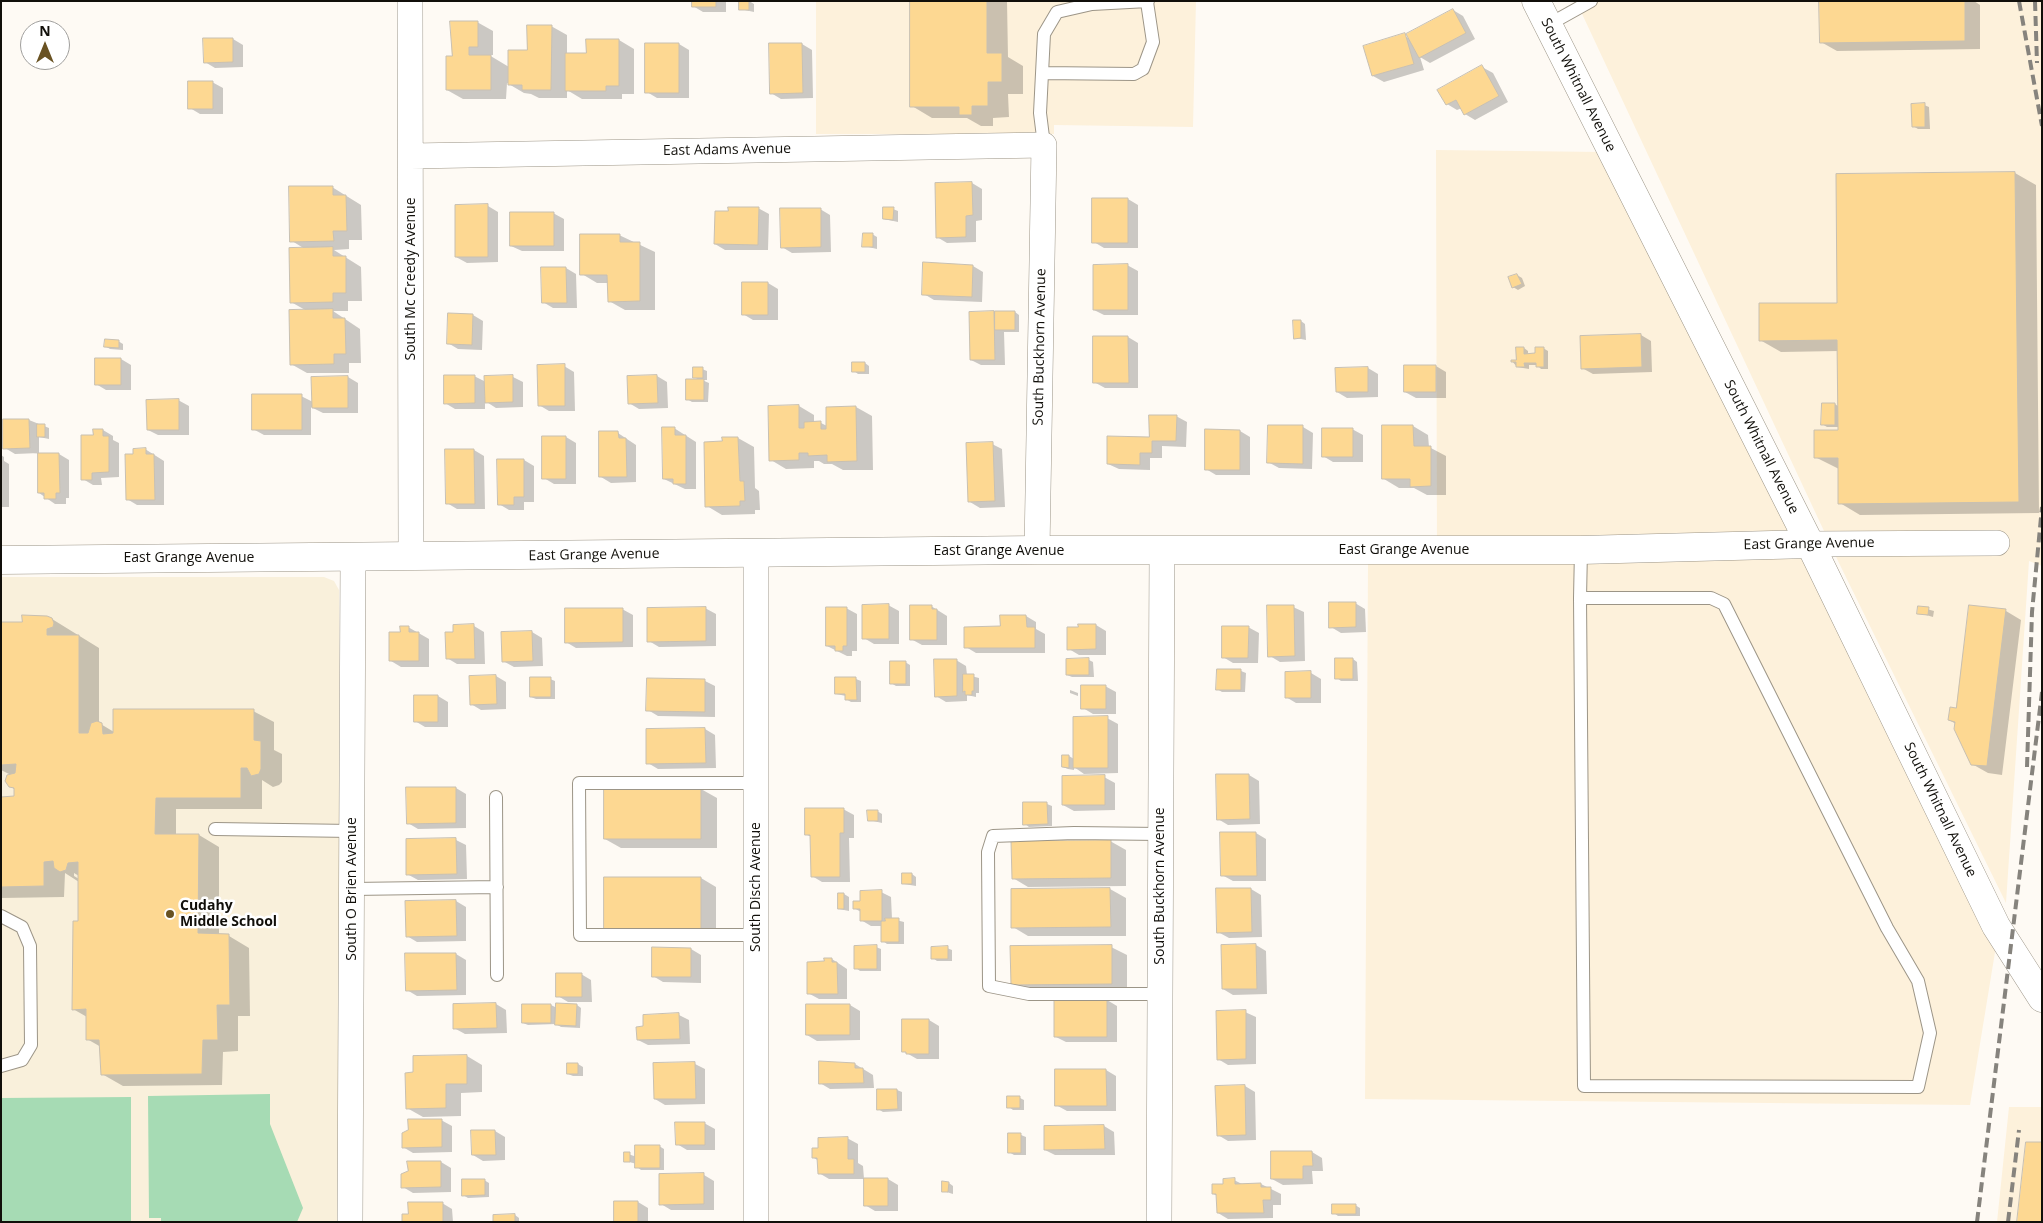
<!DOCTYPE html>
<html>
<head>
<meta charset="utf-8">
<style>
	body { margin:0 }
	#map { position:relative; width:2043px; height:1223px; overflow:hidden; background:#fefaf4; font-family:"Open Sans",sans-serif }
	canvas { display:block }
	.frame { position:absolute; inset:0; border:2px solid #110f0a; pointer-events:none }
	.north { position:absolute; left:20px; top:20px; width:50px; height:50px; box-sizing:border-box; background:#fff; border:1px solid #a09f9d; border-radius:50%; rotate:0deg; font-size:14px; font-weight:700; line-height:20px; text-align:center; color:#110f0a }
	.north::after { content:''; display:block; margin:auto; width:18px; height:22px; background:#695222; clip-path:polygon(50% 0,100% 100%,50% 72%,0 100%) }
</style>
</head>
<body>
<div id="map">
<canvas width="2043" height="1223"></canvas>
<div class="frame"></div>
<div class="north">N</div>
</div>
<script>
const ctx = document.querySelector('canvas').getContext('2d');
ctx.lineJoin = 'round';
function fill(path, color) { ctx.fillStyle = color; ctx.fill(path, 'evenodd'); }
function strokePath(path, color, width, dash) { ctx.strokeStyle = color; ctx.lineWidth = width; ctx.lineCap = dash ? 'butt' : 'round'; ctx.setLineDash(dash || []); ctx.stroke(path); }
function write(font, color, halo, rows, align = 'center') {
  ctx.font = font + ' "Open Sans",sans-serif'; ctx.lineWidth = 5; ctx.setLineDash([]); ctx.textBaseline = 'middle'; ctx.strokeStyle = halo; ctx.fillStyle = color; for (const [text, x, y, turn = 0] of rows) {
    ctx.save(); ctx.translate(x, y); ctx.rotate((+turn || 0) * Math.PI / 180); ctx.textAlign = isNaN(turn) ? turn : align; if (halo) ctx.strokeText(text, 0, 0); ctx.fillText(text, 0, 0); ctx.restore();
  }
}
const built = new Path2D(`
	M816,1H1196L1193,127L1054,125V134H816Z
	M1576,1H2042V566L2029,561L2006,903L1839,563Z
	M1436,150L1601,152L1997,940L1970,1105L1365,1099L1368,563L1437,561Z
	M2009,1107H2042V1222H1997Z`);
const education = new Path2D(`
	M1,577H324L334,581L339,590V1222H1Z`);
const green = new Path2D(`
	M270,1094V1124L303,1208L297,1222H161V1218H149L148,1096Z
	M131,1097V1222H1V1098Z`);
const shadow = new Path2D(`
	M693,1H726V12H703L693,6Z
	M749,1L754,4V12L740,9Z
	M911,1H1007L1008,57L1023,66V94H1008L1009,117L993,118V126H981L967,118H932L912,106Z
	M1820,1H1974L1980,5V49L1837,51L1821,42Z
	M1453,10L1463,16L1475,39L1430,63L1420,57L1424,70L1384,82L1373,76L1365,47L1405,36L1410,39Z
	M477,22L493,31V55H489L509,67L528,51L551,26L567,35V54H587L619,40L634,49V94H622V99H582L567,90V98H539L531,94L524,93L507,83L506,99H463L447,90L453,58Z
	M233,39L243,45V67L215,68L205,62Z
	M647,44H679L689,50V98H657L647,92Z
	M802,44L812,50L813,98L781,99L771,93Z
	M1482,67L1493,73L1508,102L1475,120L1465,114L1462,108L1457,110L1447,104Z
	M212,82L223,88V114H200L190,108Z
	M1924,105L1929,107L1930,129H1918L1913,126Z
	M2015,173L2036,185L2039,513L1860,515L1840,503L1839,469L1815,457L1839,431V427H1827L1822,424L1835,404L1839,407V351L1781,352L1760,340L1838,304Z
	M972,183L982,189V220L976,221V242L947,243L937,237Z
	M332,187L361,205L362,240H349V249L334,250L361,267L362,301H348V311H333L360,329L361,363H349V373H307L291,364L307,311L291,302L305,249L292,241Z
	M1128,199L1138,205V248H1104L1094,242Z
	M488,206L498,212V262L467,263L456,257Z
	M758,208L769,214L768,250H725L715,244Z
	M820,209L830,215L831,252L792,253L782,247Z
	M893,209L898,211V222L884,219Z
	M553,213L564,219V251H522L511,246Z
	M872,234L877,237V249L864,246Z
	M619,235L655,252V310H625L609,301V283H597L582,274Z
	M925,264L973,266L983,272L982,302L934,300L924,294Z
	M1127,265L1138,271V315H1104L1094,310Z
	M566,268L576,274L577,308H553L543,302Z
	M1517,275L1522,278L1525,286L1518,290L1513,287Z
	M743,283H768L778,289V320H753L743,314Z
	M993,312H1015L1019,315V332H1004L1005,365H981L971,360Z
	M473,315L483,321L482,350L458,349L448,343Z
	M1301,321L1305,324L1306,340L1296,338Z
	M1641,335L1651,341L1652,372L1593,374L1582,368Z
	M1128,337L1138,343V388H1105L1094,382Z
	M118,341L123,344V350L110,349L105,346Z
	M1524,348L1528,351V355L1537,354L1543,348L1548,351V369H1541L1537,365H1529V369L1517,367L1512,361H1517Z
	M121,359L131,365V390H106L96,384Z
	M865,363L869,366V374H858L854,371Z
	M564,366L574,372L575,411H549L539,405Z
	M1436,366L1446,372V398H1416L1405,392Z
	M1368,368L1378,374V397L1347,398L1337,392Z
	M702,369L707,371V380H702L709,383L708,402H692L687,399L701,381L694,377Z
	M474,376L486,382L513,377L523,382V407L496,408L485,401V409H455L445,403Z
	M657,376L667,382L668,408L639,409L629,403V377Z
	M348,377L358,383V413H323L311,407V435H264L253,429L301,396L313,402Z
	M178,400L189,406V435H158L148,430Z
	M799,406L814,415V423H821L827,426L856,407L872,416L873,470H843L832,464H824L819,461H814V468L786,469L771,460Z
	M1176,416L1187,422L1186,447L1162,446V458H1150V470L1119,469L1108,464L1150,438Z
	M29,420L49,428V439L39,437V454H59L69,460V498H66V504H55L39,493V453L15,454L5,448Z
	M1413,426L1428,435L1429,447L1446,456V495H1427L1414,488H1399L1384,479Z
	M1303,427L1313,433L1312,469L1279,468L1268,462Z
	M674,428L696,442V489H685L664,479Z
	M1352,429L1363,435V462H1333L1323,456Z
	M94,430H103L113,436V440L119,443V477L101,478L102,485H93L83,479Z
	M1206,430L1240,431L1250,437V475H1216L1206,469Z
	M618,433L636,445V482L611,483L601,477Z
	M566,437L576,443V484H554L544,478Z
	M723,438H738L754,447L755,488L759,491L760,510H755V514L722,515L707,506Z
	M992,444L1002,449L1005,507L980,508L970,502Z
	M145,449L164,461V505H137L127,499L135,455Z
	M474,450L484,456L485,509H457L447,503Z
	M1,455L4,457V461L9,464V507H1Z
	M524,460L534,466V502H524V510H509L499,504Z
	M1355,603L1365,609L1366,632L1341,633L1331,627Z
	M888,605L899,611V644H874L864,638Z
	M931,606L947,616V645H922L911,639Z
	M1293,607L1304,612L1305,661L1280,662L1270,656Z
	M1919,607L1934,611L1933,617L1919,613Z
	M705,608L716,614V646L659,647L649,641Z
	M846,608L857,614V651H852V656H847L827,646Z
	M622,609L633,615V647L576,648L566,642Z
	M2006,611L2021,620L2002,775L1988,773L1972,764L1956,724L1949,720L1957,710Z
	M1026,616L1036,622V629L1045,634V653H976L966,647Z
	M52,619L99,648V723L114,732L253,711L274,722V750L282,754V782L279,785L273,787L262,780V809H176V835H199L219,847V935L229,936L249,948L250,1016H238V1051L223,1052L222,1085L123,1086L102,1074L101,1047L87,1039V1017L73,1009L79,923V882L65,873L64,897L1,898V798H16L15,790L6,781L9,774L1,770V624ZM74,873L79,876V879L74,876Z
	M1096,625L1106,631V655H1079L1069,649L1068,628Z
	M454,626H474L484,632L485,664H457L447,658Z
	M408,627L429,639V667H401L391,661L402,633Z
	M1248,627L1259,633L1258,663H1233L1223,657Z
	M532,632L542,638L543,666L514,667L503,661Z
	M1353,659L1357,662L1358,681H1341L1337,678Z
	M956,660L966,666L967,675L979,678V693H976V697L967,695V701L946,702L936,696Z
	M1089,660L1093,662L1094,677H1072L1067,675Z
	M905,662L910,665V686H896L891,683Z
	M1241,671L1246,673L1245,692H1222L1217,689Z
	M1311,673L1321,679V703H1296L1286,697Z
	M496,676L506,682V709L481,710L471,704Z
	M550,679L555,681V699H536L531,697Z
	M856,679L861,681V702H851L846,699V696L836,694Z
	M648,680L705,681L715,686V717L658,716L648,710Z
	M1105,686L1116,692V714H1093L1083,708Z
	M1070,690L1078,693V696L1070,693Z
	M438,696L448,702V727H425L415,721Z
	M1107,718L1118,724V773L1084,774L1074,767V770L1068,769L1063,767L1069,756L1074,759Z
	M705,729L715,735L716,768L658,769L648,763Z
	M1249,775L1259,781L1260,824L1228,825L1218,819L1217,776Z
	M1104,777L1115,783V810L1074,811L1063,805Z
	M456,788L466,794V828L418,829L408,823Z
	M701,789L717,798V848H621L605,839Z
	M1047,804L1052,806V826L1029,827L1025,824Z
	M843,809L854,815V838H849L850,882H822L812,876V837L807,835Z
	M877,811L882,814V823L869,820Z
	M1256,833L1266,839V881H1233L1222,875Z
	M456,840L466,845L467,879L418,880L407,874Z
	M1110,841L1126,850V886L1028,887L1013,878Z
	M912,874L916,877V886L904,884Z
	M701,878L716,887V938L621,937Z
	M1110,889L1126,898V936H1028L1013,927L1012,890Z
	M1251,889L1261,895L1262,937L1229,938L1218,932Z
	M881,892L891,897L892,919L904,922V944H887L883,941L882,926H871L861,920V912L854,908Z
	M844,894L849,897V911L839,909Z
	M456,901L466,907V941L417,942L407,936Z
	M1256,945L1266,951L1267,994L1233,995L1223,989Z
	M876,947L881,949V971H860L856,968Z
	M1111,947L1127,955V992L1028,993L1012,984Z
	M653,948L691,949L701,955V983L663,982L653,976Z
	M947,948L952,950V961H937L933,958Z
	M456,954L466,960V995L417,996L407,990Z
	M832,959L847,969V999H819L808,993L826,963Z
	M581,974L591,980L592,1002H568L558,996Z
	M1107,1000L1117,1006V1042H1066L1056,1037Z
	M496,1004L506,1010L507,1033L465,1034L454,1028Z
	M551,1005L557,1008L577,1005L581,1008L580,1028L561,1027L556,1024L528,1025L523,1023Z
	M850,1005L860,1011V1040L817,1041L807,1035Z
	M1245,1012L1256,1017V1064L1228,1065L1218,1059Z
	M679,1015L689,1020L690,1044L648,1045L638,1040Z
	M929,1020L939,1026V1059H917L903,1051Z
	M467,1056L482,1065V1092L461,1093V1116L423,1117L407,1108Z
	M820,1062L855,1064L873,1075L874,1088L830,1089L820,1083Z
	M578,1064L583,1067V1076H573L568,1074Z
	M695,1064L705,1069V1104L665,1105L655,1099Z
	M1106,1070L1116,1076V1111H1067L1056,1105Z
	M1245,1086L1255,1092L1256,1140L1228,1141L1218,1135Z
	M897,1090L902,1092V1111L883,1112L878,1109Z
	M1020,1098L1024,1100V1110H1013L1009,1107Z
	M441,1120L452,1126V1152L413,1153L403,1147Z
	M704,1123L715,1129V1150H687L677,1144Z
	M1104,1126L1114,1132L1115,1155H1055L1045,1150V1127Z
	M495,1131L505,1137V1160L483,1161L473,1155Z
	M1021,1135L1026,1137V1155H1014L1009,1152Z
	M847,1138L858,1144V1163L863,1166L864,1179H829L819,1173V1161L814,1158L819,1149Z
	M659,1146L664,1149V1170H641L637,1167V1164L625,1161V1153L637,1157Z
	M1312,1152L1322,1158L1323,1171H1312L1313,1184L1283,1185L1272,1179V1153Z
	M441,1162L451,1168V1192L413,1193L403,1187Z
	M704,1175L714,1181V1210H671L661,1204Z
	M888,1179L898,1185V1211H875L865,1205Z
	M484,1180L489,1183V1197L468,1198L463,1195Z
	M1234,1180L1244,1185L1261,1184L1281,1194V1205H1273V1218L1228,1219L1218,1213V1196L1213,1194Z
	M949,1183L953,1186V1194L943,1191Z
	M638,1202L648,1208V1222H615Z
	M442,1203L452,1209L453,1222H403L409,1215Z
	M1355,1205L1360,1208V1216H1338L1334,1213Z
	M515,1215L519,1218V1222H494Z`);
const building = new Path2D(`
	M692,1H716V7H692Z
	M739,1H749V10H739Z
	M910,1H987V53H1002V82H988V106H972V115H959V107H910Z
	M1819,1H1965V41L1820,43Z
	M1453,9L1466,33L1419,58L1406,34Z
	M450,21H478V47H469V55H491V90H446V56H452Z
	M527,25H552L551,90H522V85H508V50H527Z
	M1405,33L1414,64L1372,76L1363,46Z
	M203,38H233V62L204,63Z
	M586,39H619V86H606V91H565V53H586Z
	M645,43H679V93H645Z
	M769,43H802L803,93L770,94Z
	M1482,65L1499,96L1464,115L1456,100L1446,105L1437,90Z
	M188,81H213V109H188Z
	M1925,103V127H1912L1911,104Z
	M2015,172L2019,502L1838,504V458H1814V430H1838L1837,340L1759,341V303H1837L1836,174Z
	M972,182L973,215L966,216V237L936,238L935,183Z
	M289,186H333V195H346L347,231H333L334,241L290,242Z
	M1092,198H1128V243H1092Z
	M488,204V257H455V205Z
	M728,207H759L758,245L714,244L715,211H728Z
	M883,207H894L893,220L883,219Z
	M780,208H821V247L781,248Z
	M510,212H554V246H510Z
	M863,233H873V247H862Z
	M580,234H620V242H640V301L608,302L607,275H580Z
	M333,247V256H346V293H333V302L290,303L289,248Z
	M923,262L973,265L972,297L922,295Z
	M1128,264V310H1093V265Z
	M541,267H566L567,303H542Z
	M1517,274L1522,284L1512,288L1508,277Z
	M742,282H768V315H742Z
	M333,309V318H345L346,354H334V364L290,365L289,310Z
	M994,311L995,360H970L969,312Z
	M995,311H1015V330H995Z
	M448,313L473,314L472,345L447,344Z
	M1293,320H1301V338L1294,339Z
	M1641,334L1642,367L1581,369L1580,336Z
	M1093,336H1128L1129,383H1093Z
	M105,339L119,340V348L104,347Z
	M1516,347H1524V354L1535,353V347H1544V367H1536V363H1524L1525,367H1516V362H1511V360H1516Z
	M95,358H121V385H95Z
	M852,362H865V372H852Z
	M565,364V406H538L537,365Z
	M1404,365H1436V392H1404Z
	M693,367H703V378H693Z
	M1368,367V392H1336L1335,368Z
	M444,375H475V403L444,404Z
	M513,375V402L485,403L484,376Z
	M657,375L658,403L628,404L627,376Z
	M348,376V408H312L311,377Z
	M686,379H704V400H686Z
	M252,394H302V430H252Z
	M179,399V430H147L146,400Z
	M1822,403H1835V425H1821Z
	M799,405V428H804V422L821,421V429H826V407L856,406L857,461L827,462V455L808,456V453H799V460L769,461L768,406Z
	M1149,415H1177L1176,441H1152V453H1140V465L1107,464V436L1149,437Z
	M3,419H29L30,448L3,449Z
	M37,424H45V437H37Z
	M1268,425H1303V464L1267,463Z
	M1382,425H1413L1414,446H1431V486L1410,487V479H1382Z
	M662,427H675V435H686V484H673V479H663Z
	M1322,428H1353V457H1322Z
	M93,429H103V436H109V472L92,473V480H81V435H93Z
	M1205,429L1240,430V470H1205Z
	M599,431H618L619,438H626L627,477H599Z
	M542,436H566V479H542Z
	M722,437H738L740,481H744L745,501H740V506L705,507L704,442L722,441Z
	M993,442L995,501L968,502L966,443Z
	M146,448V454H154L155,500H126L125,454H133V449Z
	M445,449H474L475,504H446Z
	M38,453H59L60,493H56V499H44V493H38Z
	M497,459H524V497H514V505H498Z
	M1329,602H1356V627L1329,628Z
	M889,604V639H862V605Z
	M910,605H932V609H937V640H910Z
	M1267,605H1294L1295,656L1268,657Z
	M1969,605L2006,609L1987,766L1971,765L1954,729L1955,722L1948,720L1950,707L1956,708Z
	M1918,606L1929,607L1928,615L1917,614Z
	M706,607V641L647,642V608Z
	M826,607H847V646H843V651H835V646H826Z
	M565,608H623V642L565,643Z
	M22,615L47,616L52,618L54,623L53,627L47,629V635H79V733H88L91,723L97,721L102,723L103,734L113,733V709H254V740L261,741V769L259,774L251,776L247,768H241V798H156L155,834H199L198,933L229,934L230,1005H217L218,1040H203L202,1074L101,1075L99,1040H86V1009L72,1010L73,921H78V862L68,863L66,870L60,872L54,868L53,861L44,862V886L1,887V797L14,796V788L9,787L5,781L7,775L15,773L16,764L1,765V622H22Z
	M1000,615H1026L1027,627H1035V648H964V627L1000,626Z
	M474,624L475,659H446L445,632H453V625Z
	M1078,624H1096V649L1067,650V627H1078Z
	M400,626H409V632H419V661H389V632H400Z
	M1222,626H1249L1248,658H1222Z
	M532,631L533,661L502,662L501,632Z
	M1089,658V675H1066V659Z
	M1335,658H1353V679H1335Z
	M934,659H957V696L935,697Z
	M890,661H906V684H890Z
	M1217,669H1241V690H1216Z
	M1311,671V698H1285V672Z
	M963,674H974V691H972V695H965V691L963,692Z
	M496,675L497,704L470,705L469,676Z
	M530,677H551V697H530Z
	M835,677H856L857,700H845V694H835Z
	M647,678L705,679V712L646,711Z
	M1081,685H1106V709H1081Z
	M414,695H438V722H414Z
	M1108,716V768H1073V717Z
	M705,728L706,763L646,764V729Z
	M1062,755H1069V768L1062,767Z
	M1216,774H1249L1250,819L1217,820Z
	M1105,775V805H1062V776Z
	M406,787H456V823L407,824Z
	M604,787H701V839H604Z
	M1023,802H1047L1048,824L1023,825Z
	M805,808H844V833H840V877H811L810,835H805Z
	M867,810H878V821H868Z
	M1220,832H1256L1257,876H1221Z
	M456,838L457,874L406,875V839Z
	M1111,840V878L1012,879L1011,841Z
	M902,873H912V884H902Z
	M604,877H701V930L604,929Z
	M1110,888L1111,927L1011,928V889Z
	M1216,888H1251L1252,932L1217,933Z
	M882,890V921H860V909H853V901H860V891Z
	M838,893H844V909H838Z
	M456,900L457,936L406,937L405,901Z
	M885,918H899V942H881V921H885Z
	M1256,944L1257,989H1222L1221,945Z
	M877,945V969H854V946Z
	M1112,945V984L1011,985L1010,946Z
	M948,946V959H931V947Z
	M652,947L691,948V977H652Z
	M405,953H456L457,990L406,991Z
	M824,958H832V962H837L838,994H807V962L824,961Z
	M556,973H582V997H556Z
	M1107,999V1037H1054V1000Z
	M496,1003L497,1028L453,1029V1004Z
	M556,1003L577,1004L576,1026L555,1025Z
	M522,1004H551V1023H522Z
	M806,1004H850V1035H806Z
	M1246,1010V1059L1217,1060L1216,1011Z
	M679,1013L680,1039L637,1040L636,1027L643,1026V1015Z
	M902,1019H929V1054H906V1052H902Z
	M467,1055V1084H446V1108L406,1109L405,1073L413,1072V1056Z
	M819,1061L855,1063V1068H863L864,1083L819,1084Z
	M695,1062L696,1099H654L653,1063Z
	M567,1063H578V1074H567Z
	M1055,1069H1106L1107,1106H1055Z
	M1245,1085L1246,1135L1217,1136L1215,1086Z
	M877,1089H897L898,1109L877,1110Z
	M1007,1096H1020V1108H1007Z
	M408,1119H442V1147L402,1148V1133L408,1130Z
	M675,1122H705V1145H676Z
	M1104,1125L1105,1149L1044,1150V1126Z
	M471,1130H495L496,1155H472Z
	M1008,1133H1021V1153H1008Z
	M848,1137V1159H854V1174H818L817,1158H812V1148H818V1138Z
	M2026,1142H2042V1222H2017Z
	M635,1145H660V1168H635Z
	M1271,1151H1312L1313,1166H1303V1179H1271Z
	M624,1152H630V1162H624Z
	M407,1161H441V1187L401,1188V1174L408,1171Z
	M704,1173V1204L659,1205V1174Z
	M864,1178H888V1206H864Z
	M1235,1178V1184L1261,1183V1187H1271V1200H1263L1264,1213H1217L1216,1194H1212V1184H1223V1179Z
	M462,1179H485V1195L462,1196Z
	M942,1181L949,1182L948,1192H942Z
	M614,1201H638V1222H614Z
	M408,1202H443V1222H402V1214H408Z
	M1332,1204H1356V1214H1332Z
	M515,1214V1222H493V1215Z`);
const lane = new Path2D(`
	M1548,25L1591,1
	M1042,73L1134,74L1143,69L1153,42L1147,2
	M1044,145L1040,113L1044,34L1057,12L1092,4L1148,1
	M1580,598H1711L1724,604L1887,928L1918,981L1930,1033L1918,1087L1584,1086L1580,598L1581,550
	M756,783H579L580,935H756
	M496,797L497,975
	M215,829L352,831
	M352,889L497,887
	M1,916L22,927L30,946L31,1045L22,1060L1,1066
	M1159,994H1029L989,986L988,852L993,836L1074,833L1160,834`);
const street = new Path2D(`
	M410,1L411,557
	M411,156L1044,145L1037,550
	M1810,544L1997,543
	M756,553V1222
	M350,1222L353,557
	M1159,1222L1162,550`);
const secondary = new Path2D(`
	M1536,1L1810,544L1996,926L2042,998
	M1,560L1037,550H1581L1810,544`);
const rail = new Path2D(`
	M2019,1L2042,126
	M2035,1L2037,63
	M2027,767L2032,612L2042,507
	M1977,1222L2042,692
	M2008,1222L2019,1130`);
const markers = [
	[170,914,5,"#695222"]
];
const streetNames = [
	["South Whitnall Avenue",1578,85,63],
	["East Adams Avenue",727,150,-1],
	["South Mc Creedy Avenue",411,279,-90],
	["South Buckhorn Avenue",1040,347,-89],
	["South Whitnall Avenue",1761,447,63],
	["East Grange Avenue",1809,544,-1],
	["East Grange Avenue",1404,550],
	["East Grange Avenue",999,551],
	["East Grange Avenue",594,555,-1],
	["East Grange Avenue",189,558],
	["South Whitnall Avenue",1940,810,64],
	["South Buckhorn Avenue",1160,886,-90],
	["South Disch Avenue",756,887,-90],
	["South O Brien Avenue",352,889,-90]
];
const poiNames = [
	["Cudahy",180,906],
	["Middle School",180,922]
];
fill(built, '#fdf1db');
fill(education, '#f9f0db');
fill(green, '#a6dbb4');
fill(shadow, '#0003');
fill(building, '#fdd892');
strokePath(building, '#c8c0b2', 1);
strokePath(lane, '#9c9587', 14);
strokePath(street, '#9c9587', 26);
strokePath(secondary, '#9c9587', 29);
strokePath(lane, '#fff', 12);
strokePath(street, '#fff', 25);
strokePath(secondary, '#fff', 28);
strokePath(rail, '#86837d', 4, [10, 5]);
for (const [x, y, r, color] of markers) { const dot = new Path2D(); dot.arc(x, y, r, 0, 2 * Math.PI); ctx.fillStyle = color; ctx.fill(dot); strokePath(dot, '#fff', 2); }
write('14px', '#110f0a', '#fff', streetNames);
write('bold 14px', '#110f0a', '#fff', poiNames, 'left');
</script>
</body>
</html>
